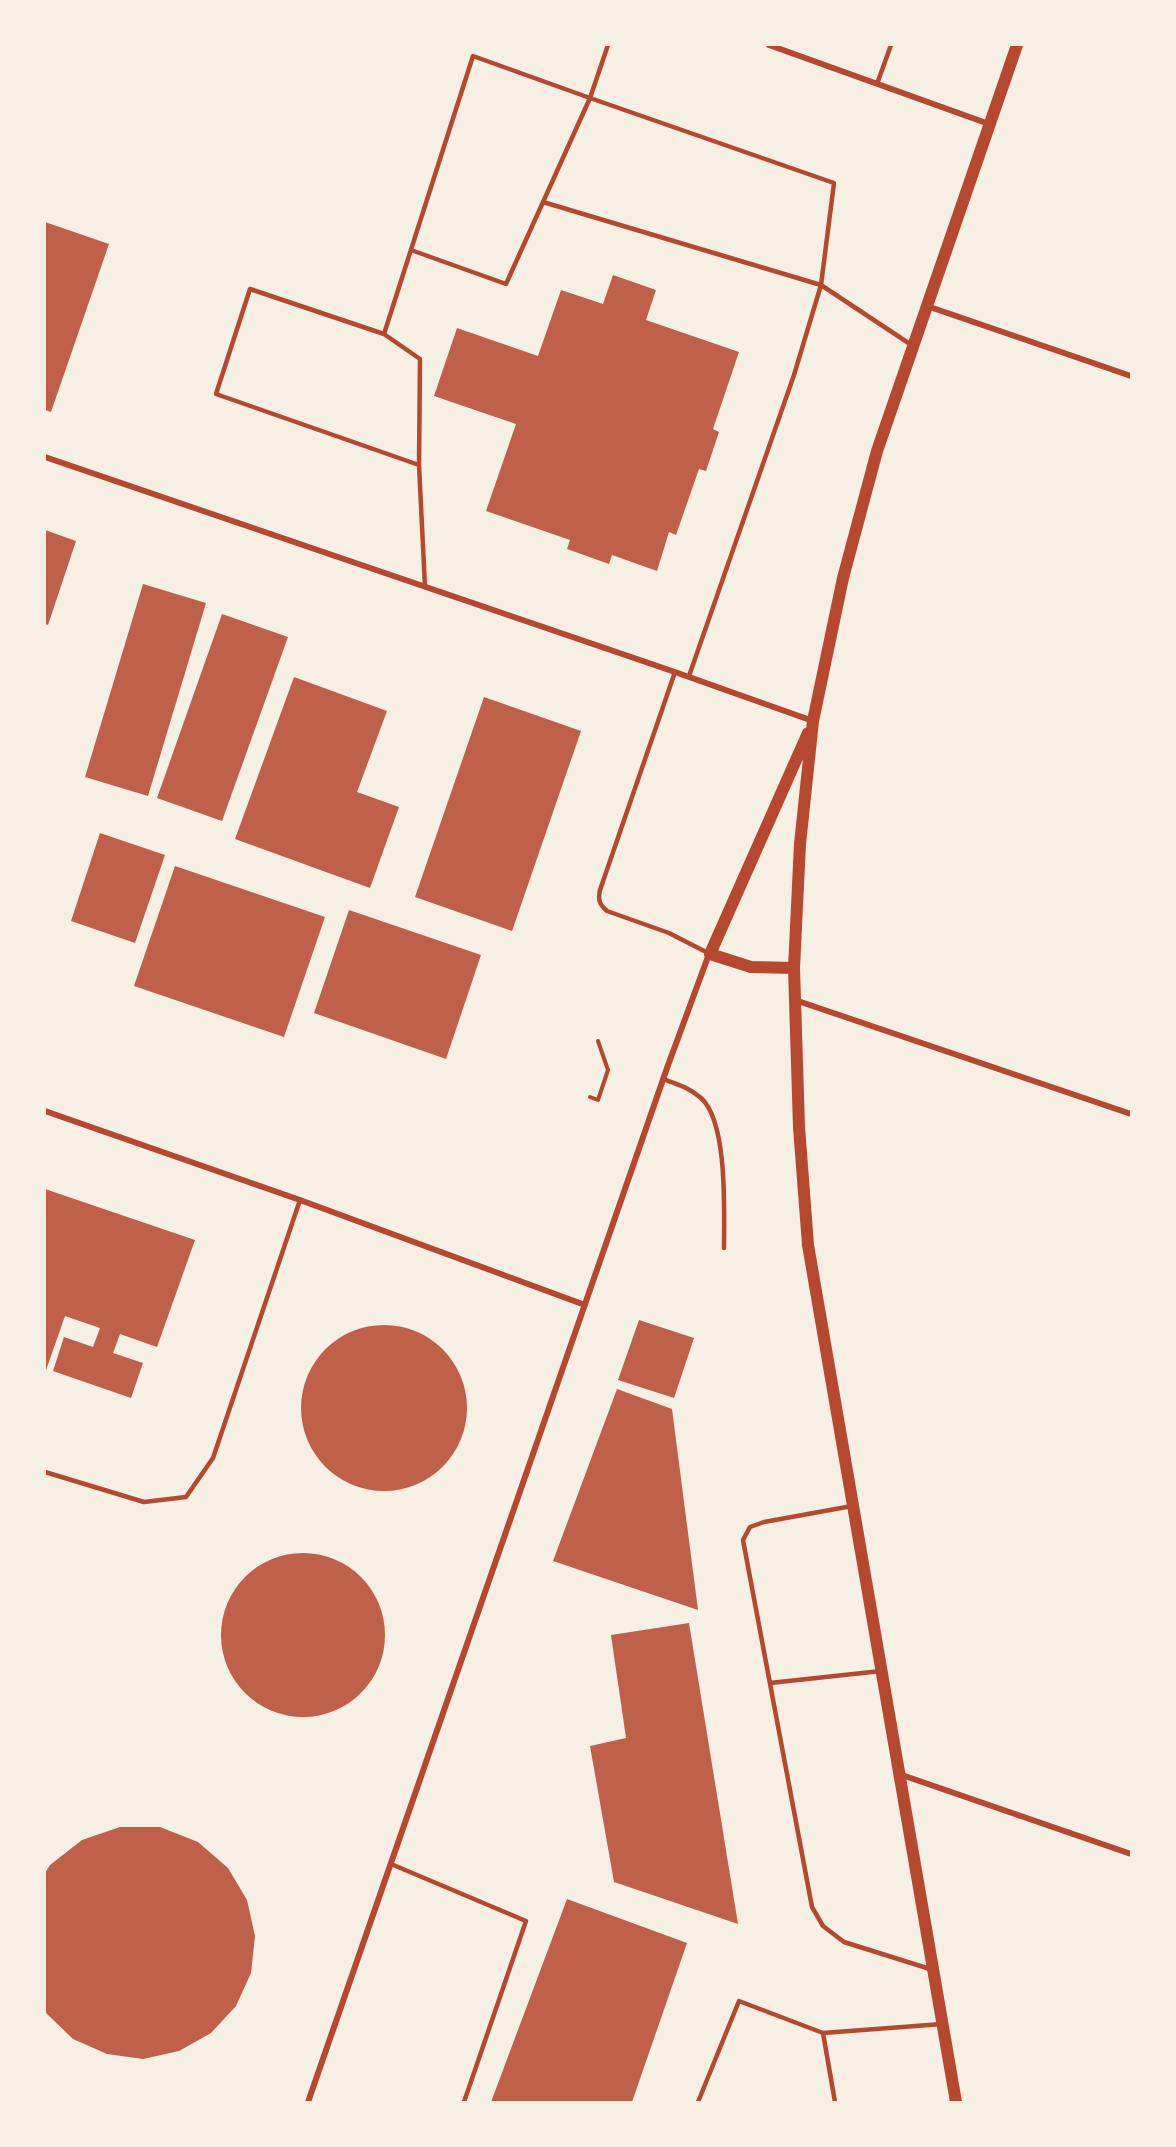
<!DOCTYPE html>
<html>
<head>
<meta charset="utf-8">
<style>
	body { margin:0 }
	#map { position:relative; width:1176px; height:2147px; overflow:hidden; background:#f6efe4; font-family:Ubuntu,sans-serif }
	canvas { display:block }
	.frame { position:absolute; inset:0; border:46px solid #f6efe4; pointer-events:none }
</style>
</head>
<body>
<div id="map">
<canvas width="1176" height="2147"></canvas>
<div class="frame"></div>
</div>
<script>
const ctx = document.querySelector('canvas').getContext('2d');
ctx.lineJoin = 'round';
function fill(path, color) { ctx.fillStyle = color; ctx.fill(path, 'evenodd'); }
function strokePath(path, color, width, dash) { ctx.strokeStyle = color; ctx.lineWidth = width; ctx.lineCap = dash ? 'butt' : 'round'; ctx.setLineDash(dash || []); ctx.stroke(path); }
const building = new Path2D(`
	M45,222L109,244L51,412L45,410Z
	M613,275L656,290L646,320L739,352L713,429L719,432L706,471L699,469L676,535L669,532L657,571L612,555L609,564L567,549L570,540L486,511L516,424L434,396L457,328L538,356L561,290L603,304Z
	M45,530L76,541L48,625L45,624Z
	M143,584L206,603L148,796L85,777Z
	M222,614L288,637L222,821L157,798Z
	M294,677L387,711L357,792L399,807L370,888L235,839Z
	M484,697L581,731L512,931L415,897Z
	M100,833L165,855L135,943L71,921Z
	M175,866L325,917L284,1037L134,986Z
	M349,910L481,955L446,1059L314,1013Z
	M45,1189L195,1240L157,1347L120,1334L113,1353L143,1363L131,1398L53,1371L64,1337L93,1347L100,1328L65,1316L45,1373Z
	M639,1320L694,1338L674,1398L618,1380Z
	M301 1408a83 83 0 1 1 166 0a83 83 0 1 1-166 0Z
	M617,1389L672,1409L698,1610L553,1561Z
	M221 1635a82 82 0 1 1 164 0a82 82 0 1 1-164 0Z
	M689,1623L738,1924L614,1882L590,1746L626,1738L611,1635Z
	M120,1827H160L198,1842L228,1868L247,1900L255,1936L251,1973L236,2006L211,2033L179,2051L143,2059L107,2054L73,2039L45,2012V1873L50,1865L82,1840Z
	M567,1899L687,1943L632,2102H491Z`);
const path = new Path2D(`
	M590,1097L598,1100L608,1070L598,1041`);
const service = new Path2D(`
	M877,84L891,45
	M543,202L821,285L913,346
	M411,250L506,284L590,98L834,183L821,285L794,375L689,676
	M384,334L420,359L419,465
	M425,587L419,465L216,394L250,289L384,334L473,56L590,98L608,45
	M675,672L600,890C598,900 599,904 607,911L669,933L710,954
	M663,1079C677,1084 690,1088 701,1098C728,1122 724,1212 724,1248
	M45,1472L144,1502L186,1497L213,1458L300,1200
	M852,1506L764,1522L750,1527L743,1540L812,1907L823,1926L844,1942L930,1969
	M770,1683L881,1671
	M391,1864L526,1921L464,2102
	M698,2102L739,2001L823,2033
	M835,2102L823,2033L942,2024`);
const minor = new Path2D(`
	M769,45L989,124
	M927,306L1131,376
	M45,457L675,672L813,721
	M795,1000L1131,1114
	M45,1111L300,1200L585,1305
	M899,1774L1131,1854
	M308,2102L667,1068L709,954`);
const secondary = new Path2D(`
	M794,968L751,967L710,954L808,733
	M956,2102L808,1245L799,1127L794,968L800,844L813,721L843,578L877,451L1017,45`);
fill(building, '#bf614a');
strokePath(path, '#b5482f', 4);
strokePath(service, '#b5482f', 4.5);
strokePath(minor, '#b5482f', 6);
strokePath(secondary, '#b5482f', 12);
</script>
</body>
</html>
